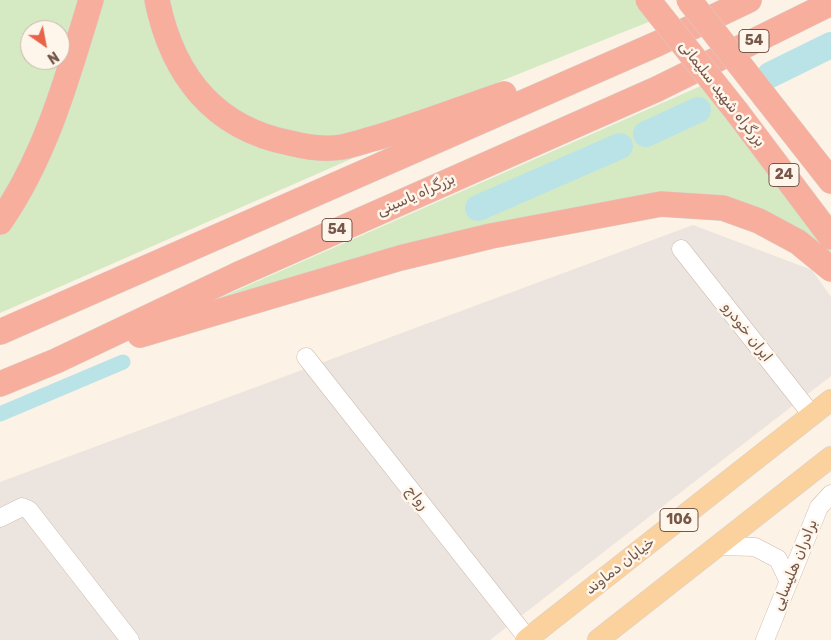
<!DOCTYPE html>
<html>
<head>
<meta charset="utf-8">
<style>
	body { margin:0 }
	#map { position:relative; width:831px; height:640px; overflow:hidden; background:#fcf2e5; font-family:Rubik,sans-serif }
	canvas { display:block }
	.north { position:absolute; left:20px; top:20px; width:50px; height:50px; box-sizing:border-box; background:#fff6eb; border:1px solid #c8b6ab; border-radius:50%; rotate:147deg; font-size:14px; font-weight:700; line-height:20px; text-align:center; color:#76574a }
	.north::after { content:''; display:block; margin:auto; width:18px; height:22px; background:#e7634a; clip-path:polygon(50% 0,100% 100%,50% 72%,0 100%) }
</style>
</head>
<body>
<div id="map">
<canvas width="831" height="640"></canvas>
<div class="north">N</div>
</div>
<script>
const ctx = document.querySelector('canvas').getContext('2d');
ctx.lineJoin = 'round';
function fill(path, color) { ctx.fillStyle = color; ctx.fill(path, 'evenodd'); }
function strokePath(path, color, width, dash) { ctx.strokeStyle = color; ctx.lineWidth = width; ctx.lineCap = dash ? 'butt' : 'round'; ctx.setLineDash(dash || []); ctx.stroke(path); }
function write(font, color, halo, rows, align = 'center') {
  ctx.font = font + ' Rubik,Vazirmatn,sans-serif'; ctx.lineWidth = 5; ctx.setLineDash([]); ctx.textBaseline = 'middle'; ctx.strokeStyle = halo; ctx.fillStyle = color; for (const [text, x, y, turn = 0] of rows) {
    ctx.save(); ctx.translate(x, y); ctx.rotate((+turn || 0) * Math.PI / 180); ctx.textAlign = isNaN(turn) ? turn : align; if (halo) ctx.strokeText(text, 0, 0); ctx.fillText(text, 0, 0); ctx.restore();
  }
}
const industrial = new Path2D(`
	M693,225L812,270L831,297V376L490,640H0V482Z`);
const green = new Path2D(`
	M0,0H84L52,101L0,210ZM30,30H60V60H30Z
	M99,0H148L233,131L367,152L0,313V235L9,222Z
	M165,0H636L651,21L426,111L361,133L313,139L248,122L190,68Z
	M703,85L831,247V262L686,198L165,322Z`);
const canal = new Path2D(`
	M0,414L123,362`);
const river = new Path2D(`
	M770,75L831,45
	M646,134L698,110
	M478,208L620,146`);
const minor = new Path2D(`
	M681,249L812,415
	M306,357L528,639
	M0,518L22,507L29,510L130,640
	M717,546L755,547L778,559L788,580
	M765,640L819,507L831,494`);
const major = new Path2D(`
	M526,640L831,400
	M598,640L831,457`);
const highway = new Path2D(`
	M157,0C172,74 213,128 290,143C306,147 325,150 342,147C354,145 367,140 379,137C421,124 463,108 504,94
	M765,97L831,181
	M737,112L831,237
	M0,222C46,156 68,76 91,0
	M0,332L659,43L749,0
	M140,335L400,258L491,236L661,204L723,208L759,221L798,242L831,269
	M0,384L56,361L237,275L657,89L831,3`);
const highwayBridge = new Path2D(`
	M648,0L737,112
	M689,0L765,97`);
const shields = [
	[754,41,30],
	[784,175,30],
	[337,230,30],
	[679,520,38]
];
const shieldNames = [
	["54",754,41],
	["24",784,175],
	["54",337,230],
	["106",679,520]
];
const streetNames = [
	["بزرگراه شهید سلیمانی",722,94,52],
	["بزرگراه یاسینی",416,195,-24],
	["ایران خودرو",747,332,52],
	["رواج",417,498,52],
	["برادران هلیسایی",795,565,-68],
	["خیابان دماوند",620,566,-38]
];
fill(industrial, '#ece5df');
fill(green, '#d5eac3');
strokePath(canal, '#b9e3e6', 15);
strokePath(river, '#b9e3e6', 26);
strokePath(minor, '#d0bbae', 19);
strokePath(major, '#d9d0cc', 22);
strokePath(highway, '#d9d0cc', 26);
strokePath(minor, '#fff', 18);
strokePath(major, '#fbd29d', 21);
strokePath(highway, '#f7ae9c', 25);
strokePath(highwayBridge, '#d9d0cc', 26, []);
strokePath(highwayBridge, '#f7ae9c', 25);
for (const [x, y, w] of shields) { const box = new Path2D(); box.roundRect(x - w / 2, y - 11.5, w, 23, 4); ctx.fillStyle = '#fff6eb'; ctx.fill(box); strokePath(box, '#76574a', 1); }
write('bold 14px', '#76574a', null, shieldNames);
write('15px', '#76574a', '#fff6eb', streetNames);
</script>
</body>
</html>
